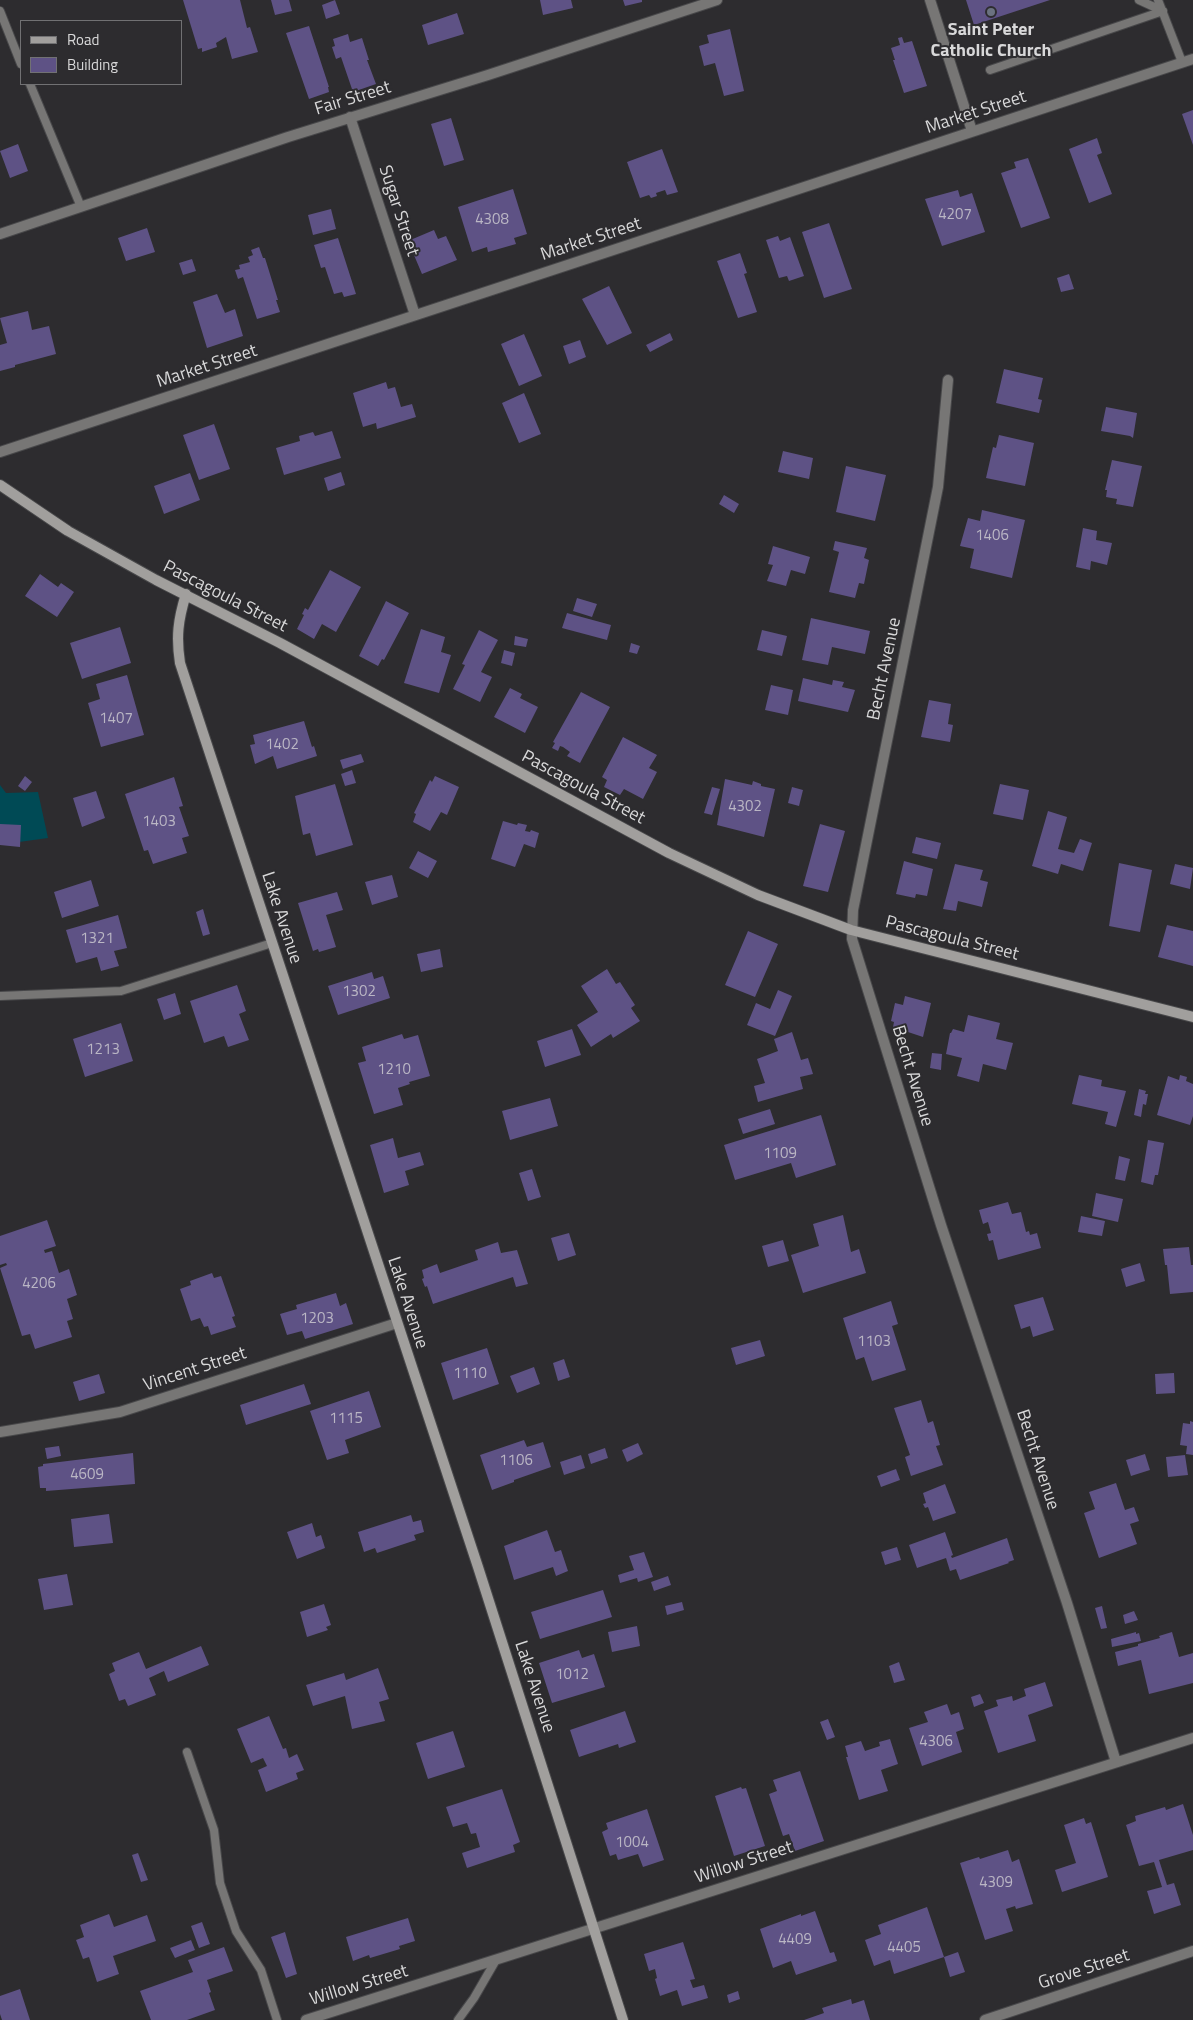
<!DOCTYPE html>
<html>
<head>
<meta charset="utf-8">
<style>
	body { margin:0 }
	#map { position:relative; width:1193px; height:2020px; overflow:hidden; background:#2d2c2f; font-family:"Titillium Web",sans-serif }
	canvas { display:block }
	.legend { position:absolute; left:20px; top:20px; width:162px; height:65px; box-sizing:border-box; background:#2d2c2f; border:1px solid #717173; margin:0; padding:6px 9px; list-style:none; font-size:15px; color:#d8d8d9 }
	.legend li { display:flex; align-items:center; gap:10px; height:25px }
	.legend b { width:25px; border:1px solid #717173 }
</style>
</head>
<body>
<div id="map">
<canvas width="1193" height="2020"></canvas>
<ul class="legend">
<li><b style="height:6px;background:#a19f9d"></b>Road</li>
<li><b style="height:14px;background:#5e5285"></b>Building</li>
</ul>
</div>
<script>
const ctx = document.querySelector('canvas').getContext('2d');
ctx.lineJoin = 'round';
function fill(path, color) { ctx.fillStyle = color; ctx.fill(path, 'evenodd'); }
function strokePath(path, color, width, dash) { ctx.strokeStyle = color; ctx.lineWidth = width; ctx.lineCap = dash ? 'butt' : 'round'; ctx.setLineDash(dash || []); ctx.stroke(path); }
function write(font, color, halo, rows, align = 'center') {
  ctx.font = font + ' "Titillium Web",sans-serif'; ctx.lineWidth = 4; ctx.setLineDash([]); ctx.textBaseline = 'middle'; ctx.strokeStyle = halo; ctx.fillStyle = color; for (const [text, x, y, turn = 0] of rows) {
    ctx.save(); ctx.translate(x, y); ctx.rotate((+turn || 0) * Math.PI / 180); ctx.textAlign = isNaN(turn) ? turn : align; if (halo) ctx.strokeText(text, 0, 0); ctx.fillText(text, 0, 0); ctx.restore();
  }
}
const water = new Path2D(`
	M0,785L6,793L38,792L48,838L19,842L0,840Z`);
const building = new Path2D(`
	M183,0H240L247,28L250,27L258,52L232,59L226,37L216,43L217,47L202,52V48L198,49Z
	M271,0H289L292,11L275,15Z
	M335,0L340,14L326,19L322,5Z
	M540,0H571L573,8L543,15Z
	M623,0H642V2L625,6Z
	M966,0H1050L974,25Z
	M457,13L464,34L428,45L422,25Z
	M309,26L329,87H328L329,92L309,99L286,33Z
	M730,29L744,91L724,96L715,63L704,66L699,46L709,43L707,35Z
	M348,34L350,42L362,38L369,60H367L376,84L353,92L341,57L336,59L332,47L335,46L333,39Z
	M902,37L904,43L912,41L927,86L904,93L893,60H895L891,48L900,45L898,38Z
	M1193,110V145L1182,114Z
	M451,118L464,160L444,166L431,124Z
	M1097,138L1102,153L1097,155L1112,194L1089,203L1069,149Z
	M18,144L28,171L10,178L0,151Z
	M662,149L678,192L667,195L665,190L656,193L657,196L651,198L649,195L640,198L627,162Z
	M1028,158L1050,218L1021,228L1001,173L1016,168L1014,162Z
	M513,189L527,234L514,238L516,244L488,252L487,247L472,252L458,207Z
	M958,190L960,197L972,193L985,232L942,246L925,199Z
	M331,209L336,229L313,235L308,215Z
	M829,223L852,289L824,298L802,232Z
	M147,228L155,252L126,261L118,238Z
	M434,230L438,239L446,236L457,260L422,274L408,241Z
	M778,236L780,241L790,237L804,276L789,281L787,276L779,278L766,240Z
	M338,238L356,294L344,297L342,292L334,294L325,267L321,268L314,245Z
	M259,247L263,258H265L278,300H276L280,312L257,319L243,277L238,279L235,270L240,269L239,265L250,262L248,257L253,255L251,250Z
	M740,253L747,273L744,274L757,312L738,318L717,261Z
	M192,259L196,271L183,275L179,263Z
	M1069,274L1074,289L1061,292L1057,278Z
	M609,286L632,333L607,345L582,299Z
	M217,294L225,313L235,309L243,336L207,348L193,302Z
	M28,311L32,330L49,326L56,354L15,365V367L0,371V345L7,343L0,318Z
	M670,333L673,340L650,352L646,345Z
	M524,334L542,376L519,386L501,344Z
	M580,340L586,357L569,364L563,346Z
	M1004,369L1043,378L1038,399L1042,400L1039,413L996,403Z
	M386,382L388,389L395,387L401,407L412,404L416,417L377,429L376,423L363,427L353,393Z
	M524,393L541,434L519,443L502,403Z
	M1106,407L1137,413L1133,438L1130,436L1101,431Z
	M214,424L230,469L199,480L183,435Z
	M332,431L341,458L284,475L276,448L300,441L299,436L313,432L315,436Z
	M999,435L1034,443L1025,486L986,478L993,447L996,448Z
	M783,451L813,458L809,479L778,472Z
	M1112,460L1142,466L1133,507L1116,504L1117,499L1106,497L1107,490H1105Z
	M846,466L886,475L875,521L836,512Z
	M341,472L345,485L328,491L324,478Z
	M190,473L200,500L164,514L154,486Z
	M724,495L739,504L734,513L719,504Z
	M982,510L1025,520L1012,578L970,568L974,549L960,546L968,518L980,521Z
	M1083,528L1097,531L1096,540L1112,543L1107,565L1091,561L1090,570L1076,567Z
	M835,541L867,548L864,558L869,560L864,584L859,583L855,598L829,592L839,552L833,550Z
	M773,546L810,557L805,574L791,570L786,586L767,581L773,565L768,564Z
	M330,570L361,587L336,632L322,624L314,639L297,629L304,615L302,614L305,608L308,610Z
	M40,574L58,587L61,583L74,592L57,617L25,596Z
	M577,598L597,604L592,617L573,611Z
	M386,601L409,613L384,660L382,659L378,666L359,656Z
	M567,613L611,625L607,640L562,628Z
	M811,618L870,631L865,654L832,647L828,665L802,660Z
	M120,627L131,663L82,679L70,643Z
	M421,629L445,637L441,652L451,655L439,693L404,683Z
	M479,630L498,640L481,672L492,677L480,702L453,689L465,665L462,664Z
	M762,630L787,636L782,656L757,650Z
	M515,636L528,639L526,647L514,645Z
	M631,643L640,646L637,654L629,652Z
	M504,650L515,653L512,666L501,663Z
	M127,675L144,735L101,747L88,703L100,699L96,684Z
	M803,678L832,685L833,680L844,682L842,687L855,690L848,712L798,701Z
	M771,685L793,690L788,715L765,710Z
	M510,688L522,694L520,698L538,707L525,733L494,717Z
	M581,692L610,707L580,763L567,756L570,752L563,747L560,746L558,751L552,748L555,743L553,742Z
	M929,700L951,704L948,724L953,725L950,742L921,737Z
	M304,721L312,747L314,746L317,756L277,769L273,756L255,764L250,745L255,744L253,735Z
	M623,737L657,755L649,768L657,772L643,799L624,789L620,795L604,787L607,780L602,777Z
	M361,754L364,762L343,769L340,760Z
	M352,770L356,783L345,786L341,774Z
	M25,776L32,782L25,791L18,786Z
	M435,776L459,787L447,815L441,812L430,831L413,822L416,814L414,813L430,780L432,782Z
	M174,777L183,806L179,807L189,836L182,838L187,853L153,864L148,850L144,851L125,794Z
	M725,779L752,785L753,781L761,784V786L775,789L764,837L717,825Z
	M335,784L353,845L316,856L310,833L303,835L295,796Z
	M1000,784L1029,790L1023,820L993,814Z
	M712,787L720,789L712,815L704,813Z
	M792,787L803,790L799,806L788,803Z
	M96,791L105,818L82,827L73,798Z
	M1048,811L1067,817L1058,849L1074,853L1080,839L1092,843L1083,871L1061,864L1058,874L1032,866Z
	M503,821L517,825L518,823L527,825L525,831L530,832L531,830L539,833L535,848L524,844L515,867L491,859Z
	M0,824L21,825L20,847L0,845Z
	M820,824L845,831L828,892L803,886Z
	M916,837L941,843L937,859L912,853Z
	M418,851L437,861L428,878L409,868Z
	M904,861L933,869L927,896L916,894L915,898L896,894Z
	M1119,863L1152,870L1140,932L1109,926Z
	M955,864L983,870L980,880L988,882L982,907L958,901L956,911L943,909Z
	M1175,864L1193,868L1190,889L1170,884Z
	M392,875L398,897L372,905L365,882Z
	M91,880L99,906L62,918L54,892Z
	M337,892L343,910L326,915L336,947L319,952L318,949L313,951L298,903Z
	M203,909L210,934L203,936L196,912Z
	M118,915L127,948L114,951L119,966L101,971L97,957L76,963L66,930Z
	M1167,925L1193,931V966L1158,957Z
	M748,931L778,944L755,997L725,985Z
	M440,949L443,967L421,972L417,954Z
	M607,969L616,984L620,982L635,1005L631,1008L640,1021L613,1038L611,1034L591,1047L577,1025L598,1012L581,986Z
	M372,972L374,979L383,976L390,998L338,1015L328,986Z
	M237,985L246,1011L239,1014L249,1040L228,1047L224,1036L204,1043L190,1001Z
	M778,990L792,996L775,1036L747,1025L756,1003L770,1009Z
	M175,993L181,1014L164,1020L157,999Z
	M905,996L931,1003L923,1037L893,1027L894,1022L891,1021L895,1003L903,1005Z
	M968,1015L1000,1023L996,1039L1013,1043L1006,1070L983,1064L979,1082L957,1076L962,1058L946,1054L950,1033H951L953,1029L964,1032Z
	M121,1023L133,1061L85,1077L73,1039Z
	M572,1029L581,1055L545,1067L537,1041Z
	M792,1032L801,1060L808,1058L813,1074L800,1077L803,1089L758,1102L754,1086L765,1083L757,1059L778,1051L774,1039Z
	M402,1034L404,1039L418,1035L430,1076L409,1082L410,1084L398,1088L403,1105L374,1114L358,1063L366,1061L362,1047Z
	M932,1053L942,1054L941,1070L930,1068Z
	M1079,1075L1102,1080L1101,1086L1126,1091L1116,1127L1105,1124L1108,1112L1072,1104Z
	M1180,1075L1187,1077L1186,1081L1193,1084V1116L1190,1125L1157,1115L1168,1076L1179,1080Z
	M1139,1089L1146,1091L1145,1094H1148L1146,1105L1143,1104L1141,1117L1134,1115Z
	M550,1098L558,1126L510,1140L502,1111Z
	M770,1109L775,1124L743,1134L738,1119Z
	M821,1115L836,1165L796,1178L791,1163L735,1180L724,1145Z
	M393,1138L398,1158L420,1152L424,1165L405,1171L409,1185L384,1193L370,1145Z
	M1148,1140L1164,1143L1158,1175H1155L1153,1185L1141,1182Z
	M1119,1156L1130,1159L1125,1181L1115,1179Z
	M532,1169L541,1197L528,1201L519,1173Z
	M1096,1193L1123,1199L1118,1222L1092,1216Z
	M1008,1202L1012,1214L1021,1212L1026,1232L1029,1231L1030,1235L1037,1233L1041,1248L998,1260L993,1240L989,1241L987,1234L991,1233L988,1222L983,1224L979,1210Z
	M843,1215L851,1252L859,1249L866,1273L803,1293L791,1255L819,1246L813,1224Z
	M1081,1216L1105,1221L1102,1236L1078,1232Z
	M47,1220L56,1246L44,1250L45,1253L52,1251L59,1273L69,1269L77,1295L67,1299L73,1319L67,1321L72,1337L35,1349L30,1334L22,1336L0,1268L7,1265L6,1263L0,1265V1236Z
	M569,1233L576,1255L558,1261L551,1238Z
	M783,1240L789,1261L768,1267L762,1246Z
	M498,1242L501,1253L517,1250L528,1284L516,1287L513,1277L433,1304L427,1286L425,1287L422,1279L424,1278L422,1270L437,1264L440,1273L478,1260L475,1250Z
	M1189,1247L1191,1265H1193V1292L1170,1294L1167,1265H1165L1163,1249Z
	M1140,1263L1145,1281L1126,1287L1121,1269Z
	M212,1273L214,1278L221,1276L235,1316L232,1317L236,1327L211,1335L208,1326L204,1327L200,1318L191,1321L180,1289L191,1285L190,1281Z
	M336,1293L340,1306L346,1303L353,1324L305,1339L302,1331L287,1335L280,1314L297,1309L296,1305Z
	M1043,1297L1054,1330L1033,1337L1030,1326L1021,1329L1014,1305Z
	M891,1301L898,1324L892,1326L906,1370L872,1381L864,1357L856,1360L843,1318Z
	M760,1340L765,1356L736,1365L731,1348Z
	M487,1348L499,1384L453,1400L441,1363Z
	M564,1359L570,1377L558,1381L553,1363Z
	M534,1367L540,1384L517,1393L510,1376Z
	M1174,1373L1175,1393L1156,1394L1155,1374Z
	M99,1374L105,1393L79,1401L73,1382Z
	M304,1384L311,1404L246,1425L240,1405Z
	M369,1391L381,1427L345,1440L349,1453L327,1460L310,1411Z
	M921,1400L928,1423L933,1421L940,1445L936,1446L943,1465L911,1476L905,1457L910,1455L894,1408Z
	M1190,1421L1193,1422V1455L1186,1454L1187,1446L1180,1445L1183,1423L1190,1424Z
	M524,1440L527,1447L543,1442L551,1467L514,1480V1482L492,1490L480,1455Z
	M638,1443L643,1454L627,1462L622,1450Z
	M59,1446L61,1456L47,1459L45,1448Z
	M605,1448L608,1458L591,1464L588,1454Z
	M133,1453L135,1484L46,1491V1488H40L38,1467L43,1466V1464Z
	M1145,1454L1150,1470L1131,1476L1126,1460Z
	M581,1455L585,1468L564,1475L560,1462Z
	M1185,1455L1188,1475L1168,1477L1166,1457Z
	M896,1469L900,1480L881,1487L877,1476Z
	M1116,1483L1125,1510L1134,1507L1139,1521L1130,1524L1137,1544L1099,1558L1084,1513L1095,1509L1089,1492Z
	M945,1484L956,1513L933,1521L928,1507L925,1508L923,1504L926,1503L923,1493Z
	M109,1514L113,1543L74,1547L71,1519Z
	M411,1515L413,1522L421,1520L424,1532L414,1535L416,1540L377,1553L375,1548L364,1552L358,1532Z
	M312,1523L316,1537L321,1535L325,1548L297,1559L287,1532Z
	M547,1530L555,1552L561,1550L568,1571L556,1576L553,1567L514,1580L504,1546Z
	M945,1532L953,1555L951,1556L952,1558L1007,1538L1014,1560L1008,1562L1009,1563L960,1580L956,1569L950,1571L946,1558L917,1568L909,1545Z
	M897,1547L901,1560L885,1565L881,1552Z
	M644,1552L653,1577L638,1582L637,1578L620,1583L618,1575L634,1570L629,1556Z
	M67,1574L73,1605L44,1610L38,1579Z
	M668,1576L671,1585L654,1591L651,1582Z
	M603,1590L612,1617L540,1639L531,1612Z
	M682,1602L684,1610L667,1615L665,1606Z
	M324,1604L331,1625L326,1627L328,1630L307,1637L300,1612Z
	M1102,1606L1107,1628L1101,1629L1095,1608Z
	M1134,1611L1138,1620L1125,1624L1123,1615Z
	M637,1626L640,1646L612,1652L608,1632Z
	M1136,1632V1634L1139,1633L1141,1641L1112,1647L1111,1639Z
	M1172,1632L1179,1657L1193,1653V1683L1149,1694L1141,1660L1118,1666L1115,1652L1138,1646V1644L1160,1638L1159,1636Z
	M201,1646L209,1665L168,1682L164,1671L149,1678L156,1695L128,1706L125,1699L119,1701L109,1674L115,1671L112,1663L139,1652L146,1669Z
	M579,1650L582,1658L594,1654L605,1687L552,1703L539,1663Z
	M899,1662L905,1680L894,1683L889,1666Z
	M378,1668L389,1699L379,1702L385,1721L352,1729L345,1696L313,1706L306,1685L344,1673L346,1680Z
	M1045,1682L1053,1706L1028,1715L1036,1741L998,1753L984,1711L998,1706L996,1700L1012,1696L1013,1701L1026,1696L1024,1689Z
	M980,1694L984,1703L974,1707L971,1697Z
	M947,1704L951,1715L959,1712L964,1729L956,1732L962,1752L922,1766L909,1728L928,1722L924,1712Z
	M625,1711L636,1742L619,1748L618,1744L579,1757L570,1730Z
	M269,1716L283,1749L286,1748L289,1758L297,1754L304,1770L296,1773L298,1779L266,1792L258,1770L267,1766L263,1758L251,1763L237,1729Z
	M828,1719L835,1737L827,1740L820,1722Z
	M453,1731L465,1767L428,1779L416,1743Z
	M890,1739L898,1764L881,1770L888,1791L859,1800L846,1757H848L845,1746L861,1741L865,1751L880,1746L879,1742Z
	M800,1771L824,1841L795,1851L789,1834L783,1836L769,1794L777,1791L773,1780Z
	M741,1787L742,1789L746,1788L765,1846L734,1856L715,1796Z
	M502,1789L520,1842L513,1845L515,1852L467,1868L462,1853L480,1847L476,1833L471,1834L467,1823L453,1827L446,1807Z
	M1183,1804L1193,1835V1850L1159,1860L1167,1885L1174,1883L1181,1905L1154,1914L1147,1891L1162,1887L1154,1862L1139,1866L1126,1825L1136,1821L1135,1816L1165,1807L1166,1810Z
	M647,1809L664,1860L643,1867L638,1854L618,1860L616,1854L610,1856L602,1832L608,1829L606,1823Z
	M1084,1818L1086,1824L1091,1822L1108,1877L1062,1892L1055,1870L1076,1863L1064,1825Z
	M1008,1850L1012,1862L1019,1859L1033,1904L1016,1909L1015,1906L1006,1909L1013,1931L985,1940L960,1863L979,1857L980,1859Z
	M138,1853L148,1880L141,1882L132,1855Z
	M927,1907L944,1957L894,1974L890,1960L874,1966L865,1940L881,1934L878,1925Z
	M815,1911L830,1953L834,1952L837,1961L796,1975L791,1961L773,1968L760,1929L801,1914V1916Z
	M109,1914L114,1927L147,1915L156,1941L113,1956L119,1974L97,1982L89,1957L83,1959L76,1940L84,1937L80,1925Z
	M408,1918L415,1941L399,1946L400,1949L370,1958L369,1955L353,1961L346,1937Z
	M202,1922L210,1944L199,1948L191,1926Z
	M285,1932L297,1974L286,1978L271,1937Z
	M191,1940L195,1950L175,1958L170,1948Z
	M683,1942L695,1979L690,1980L693,1988L704,1985L708,1998L682,2006L677,1990L660,1996L655,1979L657,1978L655,1969L649,1971L644,1954Z
	M224,1947L233,1971L207,1980L211,1992L209,1993L215,2010L187,2020H151L140,1991L193,1972L188,1960Z
	M958,1952L965,1972L950,1977L944,1957Z
	M20,1989L30,2020H2L0,2014V1996Z
	M738,1991L740,1999L729,2003L727,1995Z
	M851,1999L852,2004L864,2000L870,2020H804L824,2013L822,2008Z`);
const lane = new Path2D(`
	M1139,0L1163,11
	M1158,0L1182,62
	M0,11L21,64
	M990,70L1163,11
	M30,84L81,207
	M0,996L121,991L272,943
	M187,1752L214,1830L220,1883L236,1931L261,1970L277,2020
	M458,2020L474,1998L496,1960`);
const street = new Path2D(`
	M930,0L972,131
	M350,117L415,315
	M0,234L288,137L488,75L717,0
	M948,380L938,487L853,910L852,939L941,1225L1067,1603L1116,1762
	M0,452L1193,59
	M0,1432L120,1412L397,1323
	M306,2020L1193,1738
	M985,2020L1193,1951`);
const secondary = new Path2D(`
	M0,485L68,531L156,580L280,643L669,853L758,895L851,930L1193,1017
	M186,594C178,620 176,637 180,663L478,1567L623,2020`);
const markers = [
	[991,12,5,"#6b7280"]
];
const numberNames = [
	["4207",955,215],
	["4308",492,220],
	["1406",992,536],
	["1407",116,719],
	["1402",282,745],
	["4302",745,807],
	["1403",159,822],
	["1321",97,939],
	["1302",359,992],
	["1213",103,1050],
	["1210",394,1070],
	["1109",780,1154],
	["4206",39,1284],
	["1203",317,1319],
	["1103",874,1342],
	["1110",470,1374],
	["1115",346,1419],
	["1106",516,1461],
	["4609",87,1475],
	["1012",572,1675],
	["4306",936,1742],
	["1004",632,1843],
	["4309",996,1883],
	["4409",795,1940],
	["4405",904,1948]
];
const poiNames = [
	["Saint Peter",991,31],
	["Catholic Church",991,52]
];
const streetNames = [
	["Fair Street",353,99,-17],
	["Market Street",976,113,-18],
	["Sugar Street",398,211,72],
	["Market Street",591,240,-18],
	["Market Street",207,367,-18],
	["Pascagoula Street",225,597,27],
	["Becht Avenue",885,669,-78],
	["Pascagoula Street",583,788,28],
	["Lake Avenue",281,918,72],
	["Pascagoula Street",952,939,14],
	["Becht Avenue",912,1076,73],
	["Lake Avenue",407,1303,72],
	["Vincent Street",195,1370,-18],
	["Becht Avenue",1037,1460,72],
	["Lake Avenue",534,1687,72],
	["Willow Street",744,1863,-18],
	["Grove Street",1084,1970,-18],
	["Willow Street",359,1986,-17]
];
fill(water, '#004a55');
fill(building, '#5e5285');
strokePath(lane, '#48484a', 10);
strokePath(street, '#48484a', 12);
strokePath(secondary, '#48484a', 12);
strokePath(lane, '#777675', 8);
strokePath(street, '#777675', 10);
strokePath(secondary, '#a19f9d', 10);
for (const [x, y, r, color] of markers) { const dot = new Path2D(); dot.arc(x, y, r, 0, 2 * Math.PI); ctx.fillStyle = color; ctx.fill(dot); strokePath(dot, '#2d2c2f', 2); }
write('15px', '#bab6c4', null, numberNames);
write('bold 18px', '#d8d8d9', '#2d2c2f', poiNames);
write('18px', '#d8d8d9', '#2d2c2f', streetNames);
</script>
</body>
</html>
